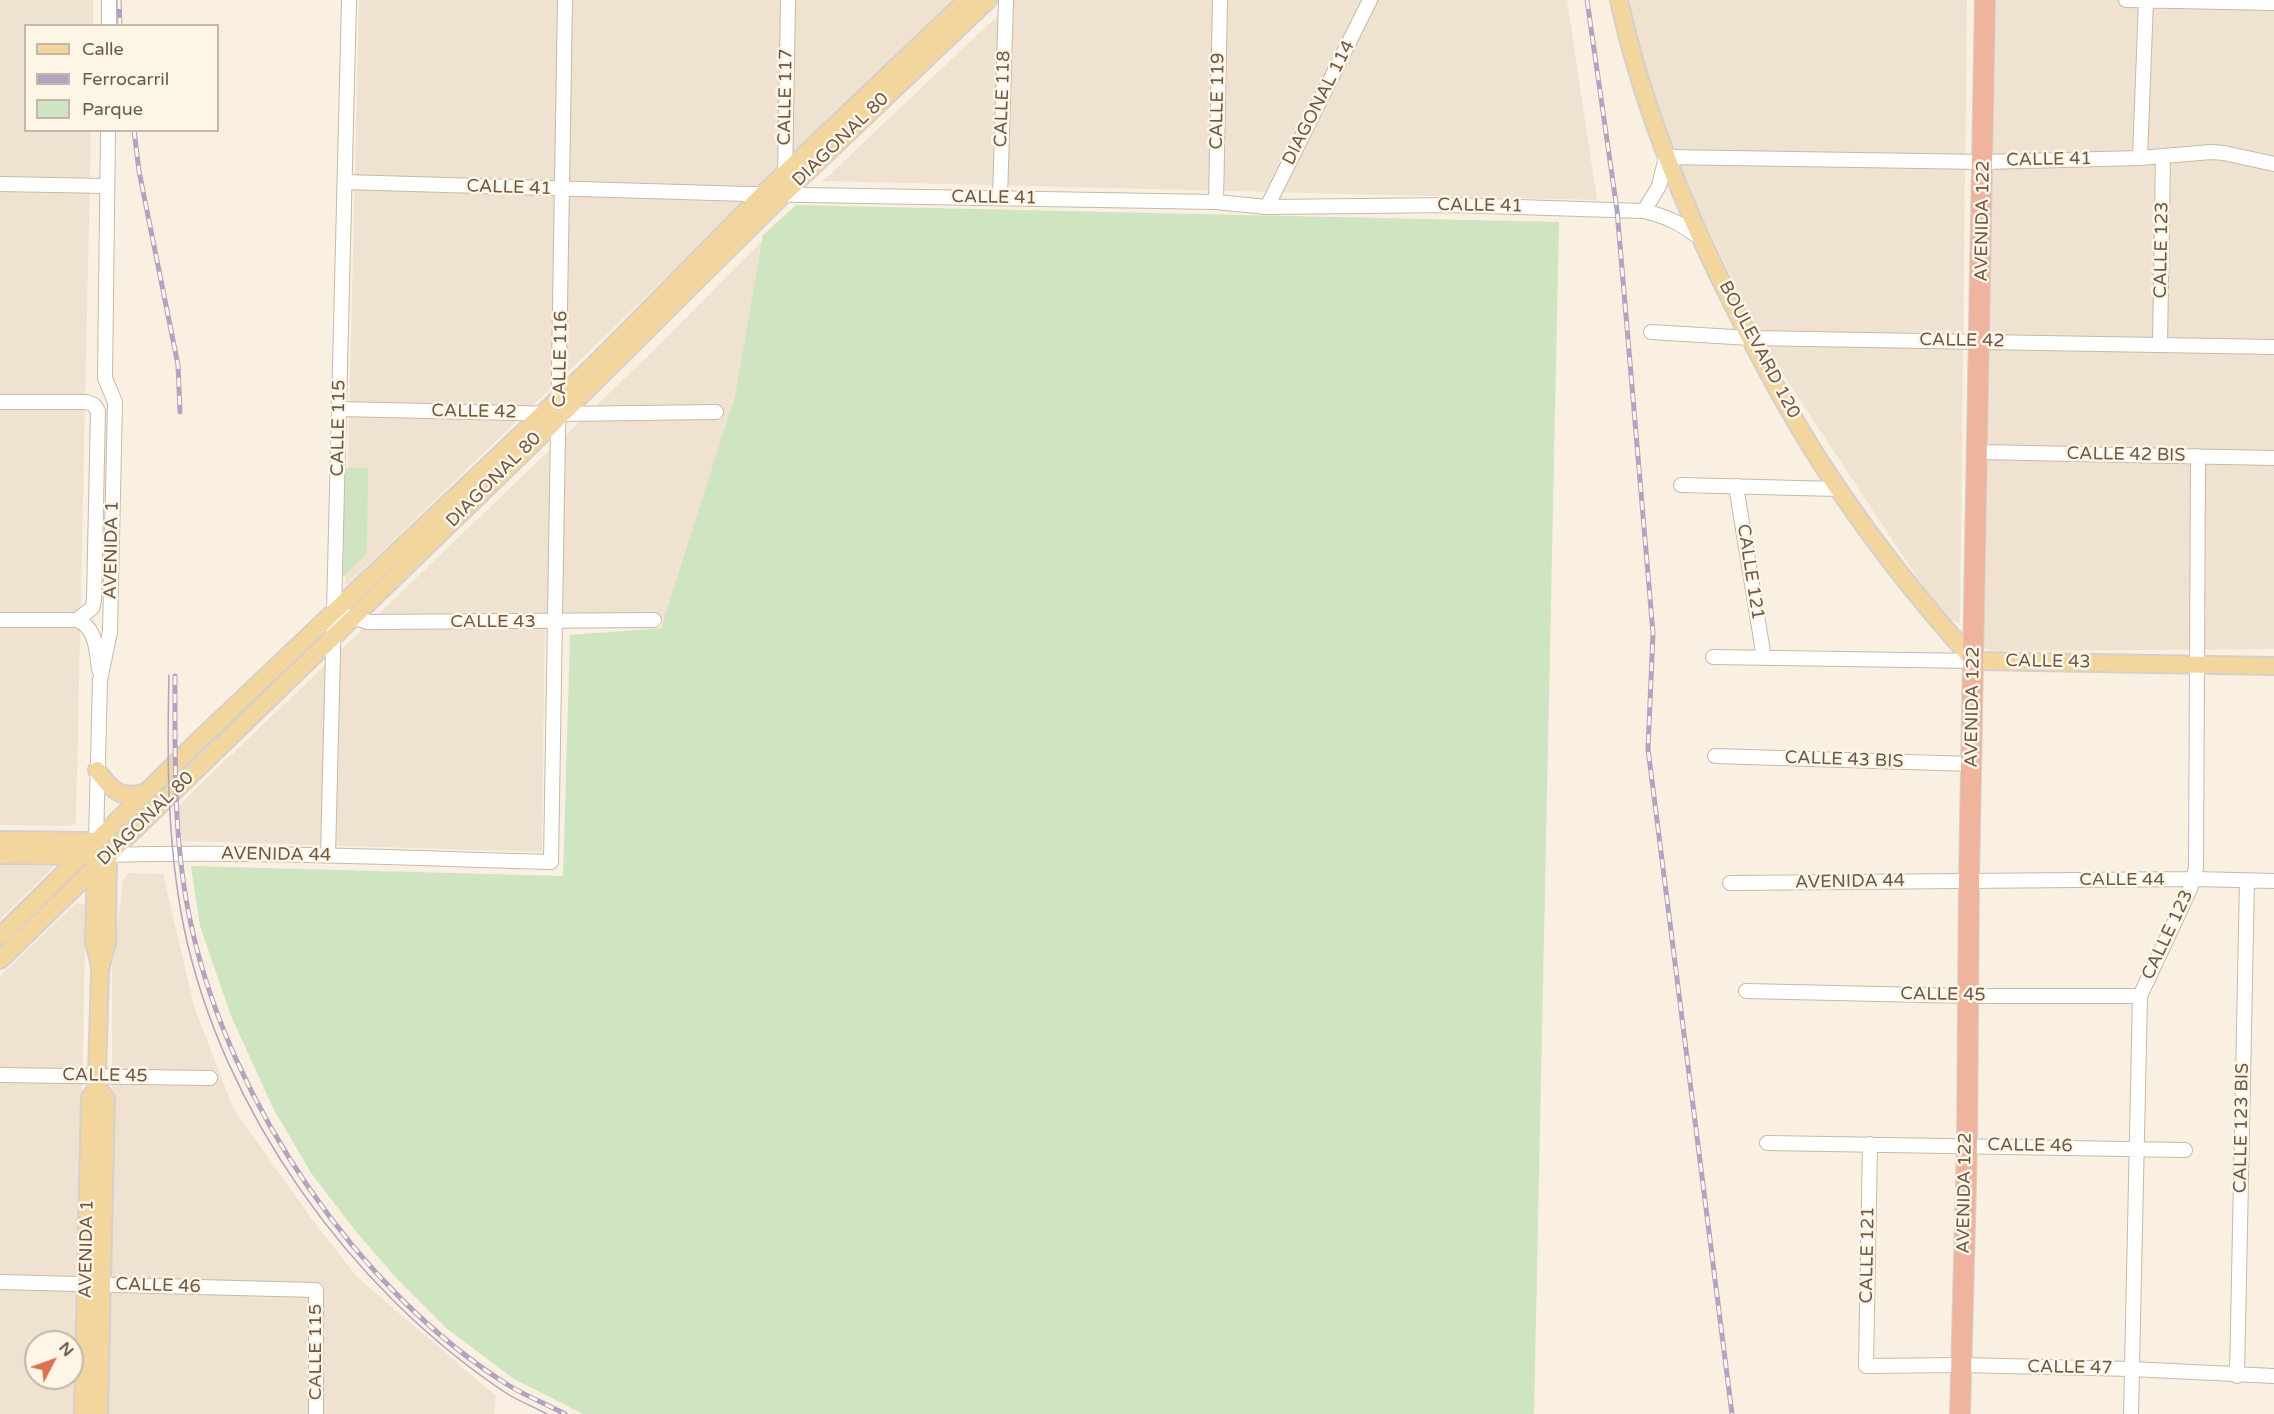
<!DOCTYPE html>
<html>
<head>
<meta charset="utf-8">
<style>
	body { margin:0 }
	#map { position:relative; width:2274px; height:1414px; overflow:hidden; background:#faf0e1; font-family:"Varela Round",sans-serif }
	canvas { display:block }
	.legend { position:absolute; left:24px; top:24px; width:195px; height:108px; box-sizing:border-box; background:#fdf5e6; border:2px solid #c4b6a8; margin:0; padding:8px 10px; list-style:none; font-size:18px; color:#6e584a }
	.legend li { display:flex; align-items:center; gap:12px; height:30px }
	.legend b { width:30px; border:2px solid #c4b6a8 }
	.north { position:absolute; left:24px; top:1330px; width:60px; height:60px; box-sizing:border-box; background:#fdf5e6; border:2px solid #c4b6a8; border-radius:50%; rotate:49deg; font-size:16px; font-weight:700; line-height:24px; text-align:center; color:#6e584a }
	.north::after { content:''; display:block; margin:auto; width:21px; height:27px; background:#da7150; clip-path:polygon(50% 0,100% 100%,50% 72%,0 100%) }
</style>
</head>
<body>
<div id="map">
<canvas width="2274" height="1414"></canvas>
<ul class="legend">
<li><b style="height:8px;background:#f3d59e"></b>Calle</li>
<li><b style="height:8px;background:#b3a2c1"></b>Ferrocarril</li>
<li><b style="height:16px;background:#cfe5c1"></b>Parque</li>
</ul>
<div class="north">N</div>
</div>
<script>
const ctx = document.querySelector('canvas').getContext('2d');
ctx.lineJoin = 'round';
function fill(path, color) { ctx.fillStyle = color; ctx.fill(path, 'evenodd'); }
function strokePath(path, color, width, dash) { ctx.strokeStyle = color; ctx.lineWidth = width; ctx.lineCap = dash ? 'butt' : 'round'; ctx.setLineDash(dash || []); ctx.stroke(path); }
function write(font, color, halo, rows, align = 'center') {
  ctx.font = font + ' "Varela Round",sans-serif'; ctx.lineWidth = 5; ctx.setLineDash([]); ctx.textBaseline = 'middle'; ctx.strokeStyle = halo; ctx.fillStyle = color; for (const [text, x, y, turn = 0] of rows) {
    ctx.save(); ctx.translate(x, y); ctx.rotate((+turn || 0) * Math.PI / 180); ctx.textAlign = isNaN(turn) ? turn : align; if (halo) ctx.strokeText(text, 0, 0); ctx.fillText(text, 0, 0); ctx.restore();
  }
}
const residential = new Path2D(`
	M0,0H93V25L26,26V130L91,131L76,822L72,826L0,825Z
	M359,0H953L345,587Z
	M1014,0H1567L1597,200L823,181Z
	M1622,0H1967L1960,623L1945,620L1765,347L1681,173Z
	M1995,0H2274V649L2001,651L1987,650L1977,638Z
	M773,230L742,403L666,619L545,614L542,852L182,841L178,806L652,352Z
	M0,865L55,866L0,919Z
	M128,873L163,874L194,1006L233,1108L314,1222L358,1278L496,1396L494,1414H108L112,1275V969L123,880Z
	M76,903L86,904L75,1414H0V976ZM36,1342H72V1378H36Z`);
const green = new Path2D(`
	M796,205L1559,222L1534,1414H583L514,1379L446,1328L399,1281L358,1234L311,1173L273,1108L231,1016L200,926L191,866L563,876L570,635L661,628L735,396L763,235Z
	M345,468H368L367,554L343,577Z`);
const minor = new Path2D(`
	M2126,0L2274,3
	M109,26V0
	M2140,158L2146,0
	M785,179L788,0
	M345,182L748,194L1216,202L1267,207L1453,205L1644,211C1668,217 1680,223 1700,238
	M0,184L107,186
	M1000,198L1006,0
	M1216,202L1220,0
	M1267,207L1370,0
	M1644,211L1659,186L1666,157L1984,162L2140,158L2211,152L2224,153L2274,164
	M1651,332L1750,338L2274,347
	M2160,344L2163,156
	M0,402H87L94,405L98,411L94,600L92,608L77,620
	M339,409L560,414L716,412
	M1978,452L2274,458
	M1681,485L1838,489
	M1736,486L1764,658
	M345,615L368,622L654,620
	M0,620H77C97,628 96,650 99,669
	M1713,657L1974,661
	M1715,756L1972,764
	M96,841L100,680L110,632L115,402L105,378L108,130
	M108,855C256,851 404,858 551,862L565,0
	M328,856L349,0
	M1730,883L2194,879L2274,881
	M1746,991L1968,996H2140
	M0,1075L210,1078
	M1767,1143L2185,1150
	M1870,1144L1866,1366L1961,1365L2132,1369L2274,1376
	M0,1282L316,1290V1414
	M2237,1376L2247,881
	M2131,1414L2140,996L2190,889L2196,868L2198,456`);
const major = new Path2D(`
	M1619,0C1642,107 1684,208 1733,305C1765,368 1799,432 1839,490C1880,550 1925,607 1974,661L2274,666
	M97,770C112,791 121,800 146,792
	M0,840L96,841
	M0,855L86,856
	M96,863L94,942L100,966
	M0,936L199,740L593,366L763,194L967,0
	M0,960L529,447L785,193L988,0
	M83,1414L90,1097L98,1087
	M99,1414L106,1099L98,1087L97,1076L100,970L107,942L108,855`);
const highway = new Path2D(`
	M1960,1414L1967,1145L1969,880L1985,0`);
const tram = new Path2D(`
	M169,675C167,760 167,844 184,928C222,1110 349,1288 503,1391C516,1400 532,1406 547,1414`);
const rail = new Path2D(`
	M119,0L120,26
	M1587,0L1617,210L1653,633L1648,749L1732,1414
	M134,130L139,171L178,365L180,412
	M175,676C175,761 173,846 192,929C231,1103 357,1290 508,1385C526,1396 546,1404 565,1414`);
const streetNames = [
	["CALLE 117",786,97,-89],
	["CALLE 118",1003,99,-88],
	["CALLE 119",1218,101,-89],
	["DIAGONAL 114",1319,103,-63],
	["DIAGONAL 80",841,140,-44],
	["CALLE 41",2049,160,-1],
	["CALLE 41",509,188,2],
	["CALLE 41",994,198,1],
	["CALLE 41",1480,206,1],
	["AVENIDA 122",1983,221,-89],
	["CALLE 123",2162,250,-89],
	["CALLE 42",1962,341,1],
	["BOULEVARD 120",1759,350,62],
	["CALLE 116",561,359,-89],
	["CALLE 42",474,412,1],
	["CALLE 115",339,428,-89],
	["CALLE 42 BIS",2126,455,1],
	["DIAGONAL 80",494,480,-45],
	["AVENIDA 1",112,550,-89],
	["CALLE 121",1750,572,81],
	["CALLE 43",493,622],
	["CALLE 43",2048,662,1],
	["AVENIDA 122",1973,707,-89],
	["CALLE 43 BIS",1844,760,2],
	["DIAGONAL 80",146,819,-44],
	["AVENIDA 44",276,855,1],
	["CALLE 44",2122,880],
	["AVENIDA 44",1850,882,-1],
	["CALLE 123",2168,935,-65],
	["CALLE 45",1943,995,1],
	["CALLE 45",105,1076,1],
	["CALLE 123 BIS",2242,1128,-89],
	["CALLE 46",2030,1146,1],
	["AVENIDA 122",1965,1193,-89],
	["AVENIDA 1",87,1249,-89],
	["CALLE 121",1868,1255,-89],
	["CALLE 46",158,1286,2],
	["CALLE 115",316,1352,-90],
	["CALLE 47",2070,1368,1]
];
fill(residential, '#f0e2d0');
fill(green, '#cfe5c1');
strokePath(minor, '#c9b8a9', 16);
strokePath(major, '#d6d0cc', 20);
strokePath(highway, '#d6d0cc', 22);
strokePath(minor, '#fff', 14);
strokePath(major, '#f3d59e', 16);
strokePath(highway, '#efb49d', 20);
strokePath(tram, '#b3a2c1', 1.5);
strokePath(rail, '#b3a2c1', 5);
strokePath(rail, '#fdf5e6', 3, [9]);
write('18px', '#6e584a', '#fdf5e6', streetNames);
</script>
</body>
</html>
